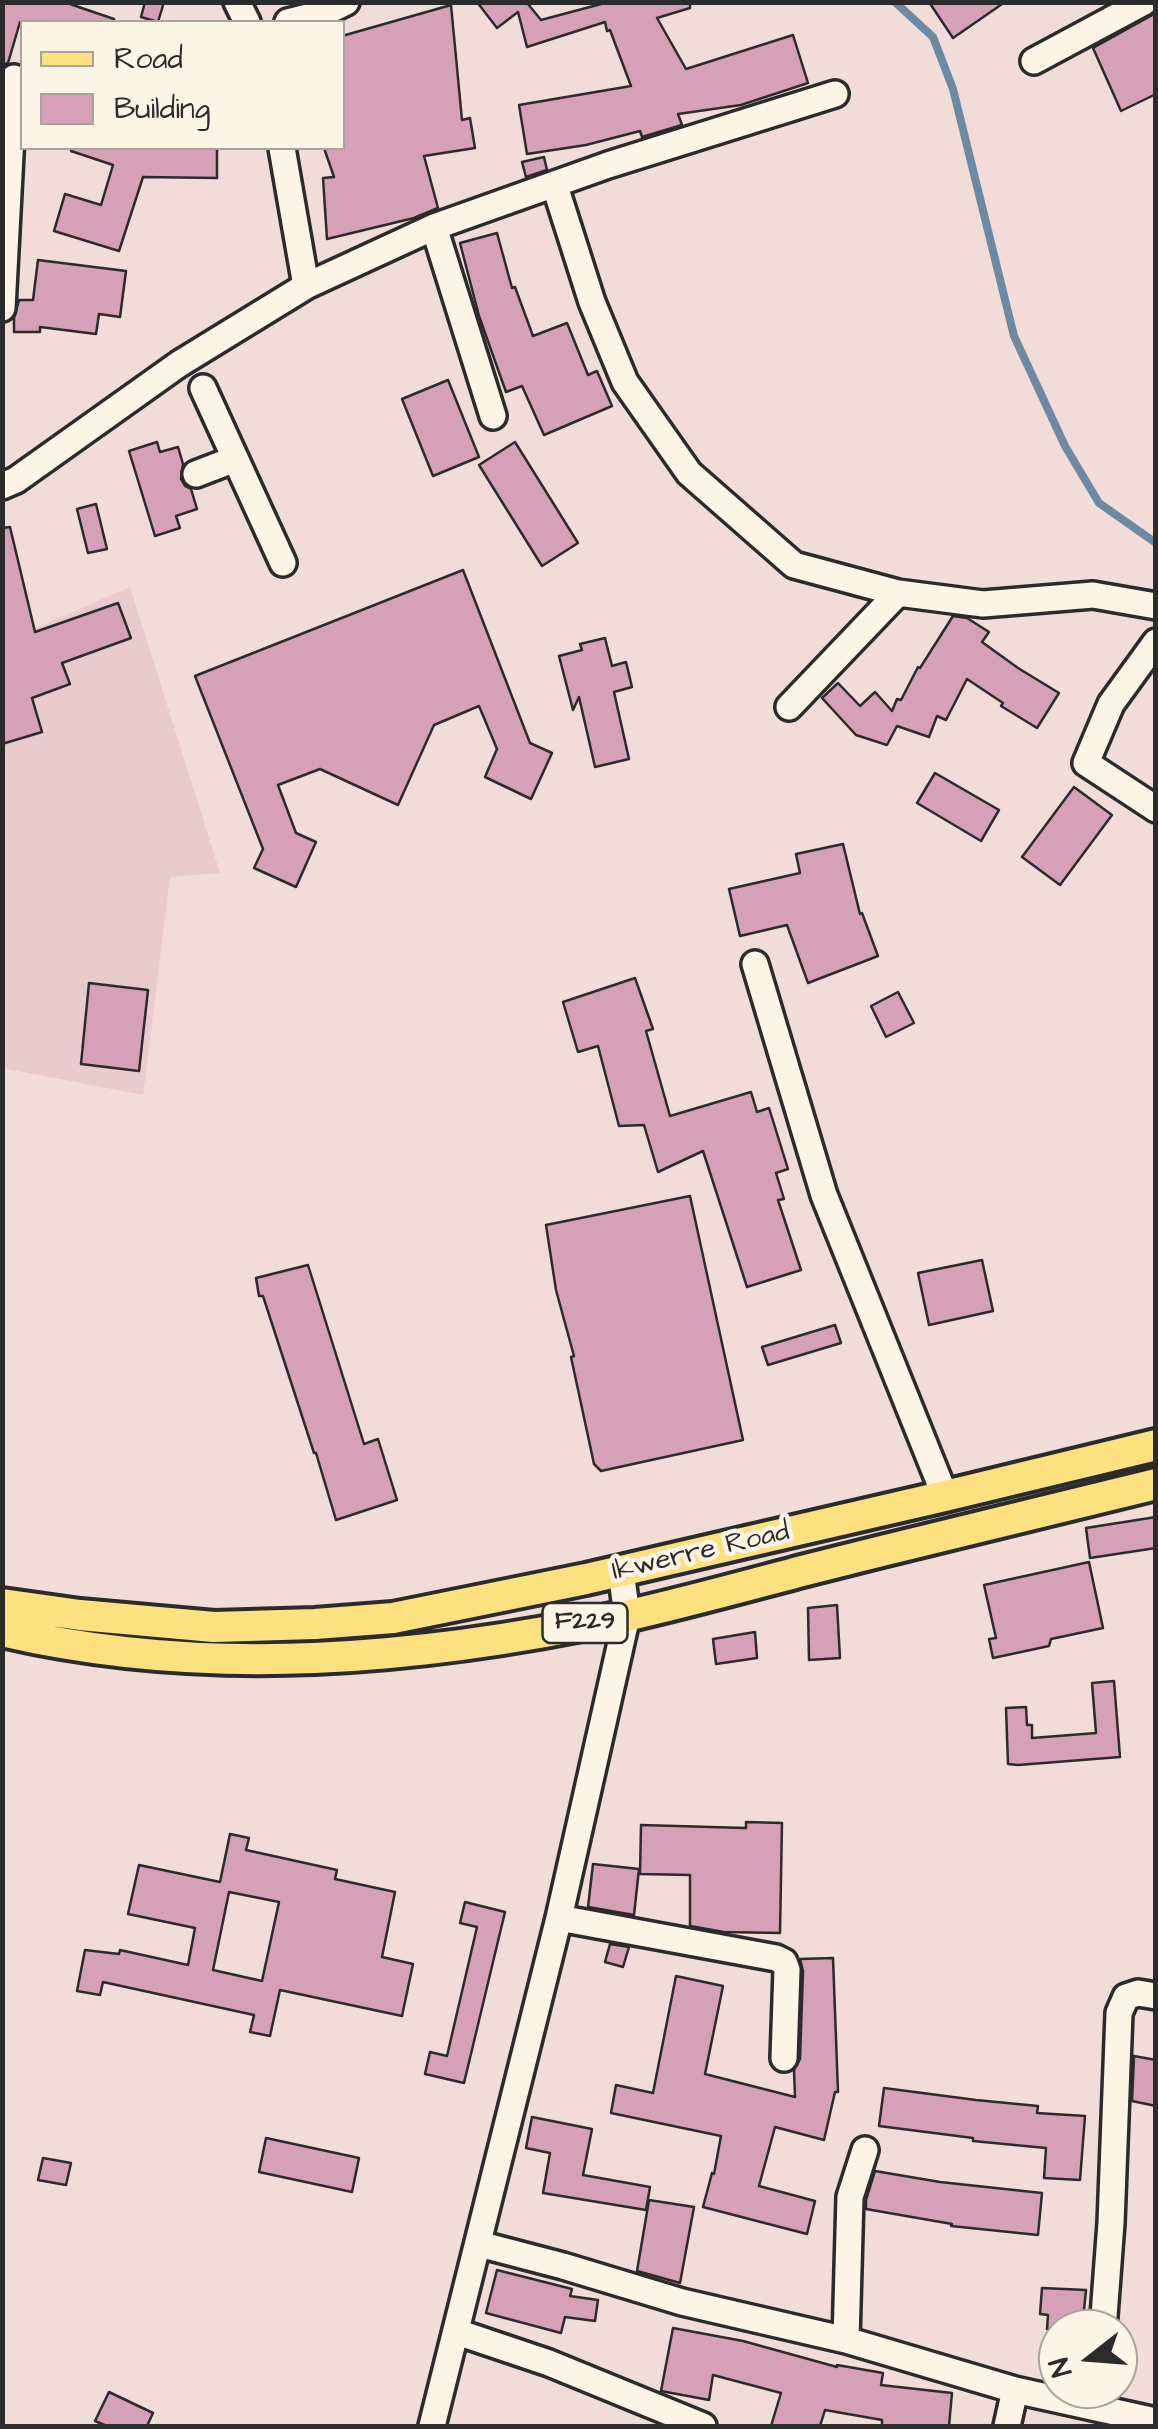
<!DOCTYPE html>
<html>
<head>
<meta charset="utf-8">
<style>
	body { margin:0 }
	#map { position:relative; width:1158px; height:2429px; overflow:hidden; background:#f1dcd7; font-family:"Architects Daughter",sans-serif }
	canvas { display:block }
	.frame { position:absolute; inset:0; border:5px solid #2b2b2b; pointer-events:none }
	.legend { position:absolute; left:20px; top:20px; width:325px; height:130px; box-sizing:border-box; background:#fcf5e5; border:2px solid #a8a49b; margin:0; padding:12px 18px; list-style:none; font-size:30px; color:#2b2b2b }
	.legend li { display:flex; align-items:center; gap:20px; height:50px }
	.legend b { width:50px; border:2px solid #a8a49b }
	.north { position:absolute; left:1038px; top:2309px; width:100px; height:100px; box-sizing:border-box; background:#fcf5e5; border:2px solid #a8a49b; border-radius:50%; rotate:253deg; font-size:28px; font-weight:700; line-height:40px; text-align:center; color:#2b2b2b }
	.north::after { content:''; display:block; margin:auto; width:35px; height:45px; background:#2b2b2b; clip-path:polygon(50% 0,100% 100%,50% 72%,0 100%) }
</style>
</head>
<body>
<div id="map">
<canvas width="1158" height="2429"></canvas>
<div class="frame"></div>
<ul class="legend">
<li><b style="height:12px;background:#fde080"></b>Road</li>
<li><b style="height:28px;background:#d6a0b6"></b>Building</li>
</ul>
<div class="north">N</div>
</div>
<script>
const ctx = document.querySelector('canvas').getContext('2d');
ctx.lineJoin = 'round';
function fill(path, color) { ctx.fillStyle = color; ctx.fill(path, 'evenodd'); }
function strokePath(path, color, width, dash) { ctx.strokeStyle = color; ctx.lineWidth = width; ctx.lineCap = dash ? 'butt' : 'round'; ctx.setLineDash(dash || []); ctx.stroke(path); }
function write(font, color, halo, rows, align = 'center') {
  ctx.font = font + ' "Architects Daughter",sans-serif'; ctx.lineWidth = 9; ctx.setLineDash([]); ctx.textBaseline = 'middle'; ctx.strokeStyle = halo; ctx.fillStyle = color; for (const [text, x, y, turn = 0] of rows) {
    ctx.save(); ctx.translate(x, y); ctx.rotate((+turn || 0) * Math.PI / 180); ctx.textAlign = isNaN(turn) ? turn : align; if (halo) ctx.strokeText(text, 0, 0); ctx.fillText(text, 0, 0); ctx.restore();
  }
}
const built = new Path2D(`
	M130,587L220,873L170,877L143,1095L3,1068L2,643Z`);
const stream = new Path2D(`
	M895,2L933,37L953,89L1014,336L1065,446L1099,503L1156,543`);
const building = new Path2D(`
	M2,2H64L114,19L113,22H20L8,63L2,65Z
	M145,2H164L158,22L141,17Z
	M477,2H530L528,4L541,20L601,4V2H690V8L657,18L686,69L793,35L808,83L741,105L678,114L682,125L642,137L640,131L586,145L527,154L519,105L631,86L610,30L607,31L605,22L527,47L518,12L497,28Z
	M929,2H1005L953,38Z
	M451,5L462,120L470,118L475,148L424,156L438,208L414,218L327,239L323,178L334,177L324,148H342V36Z
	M1156,13V94L1121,111L1093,48Z
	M72,148H217V178L143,177L119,251L54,231L65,194L101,205L113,165L71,151Z
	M544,157L547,170L526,177L522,162Z
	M497,233L512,288L515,287L533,336L567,323L588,375L597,371L612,406L544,435L522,386L506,392L479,316L460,243Z
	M38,260L126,271L120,317L99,314L96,334L40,327V332H14V318L19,300H33Z
	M448,380L479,457L433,476L402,399Z
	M157,442L160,452L178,447L183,464L181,479L185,486L191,489L197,509L176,516L180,528L155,536L129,451Z
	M515,442L578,543L542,566L479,465Z
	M96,504L107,549L88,553L77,509Z
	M10,527L35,632L118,603L131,638L62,663L70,684L32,698L42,732L2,744V528Z
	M463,570L530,743L552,753L531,799L485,777L497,749L479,706L434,725L398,805L320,769L278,785L296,833L316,842L296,887L254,868L263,849L195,676Z
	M953,616L967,618L989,632L982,642L1018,668L1059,693L1037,728L1001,706L1003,703L967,679L946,720L937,716L929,737L897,726L887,745L856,735L822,698L838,683L860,706L875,692L892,711L897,699L901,700L918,667L920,668Z
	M605,638L612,666L626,662L632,687L614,692L629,759L595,767L579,697L573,710L559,656L582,650L580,644Z
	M935,773L999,810L981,841L917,803Z
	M1074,787L1112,815L1060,885L1022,857Z
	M843,844L860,914L862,913L878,956L808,983L787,925L740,936L729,889L800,873L796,854Z
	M635,978L653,1029L646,1031L670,1116L751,1092L757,1112L769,1108L788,1169L776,1173L784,1199L778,1200L801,1270L747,1287L703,1151L658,1172L644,1125L619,1126L598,1046L578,1052L563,1002Z
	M89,983L148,990L139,1071L81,1064Z
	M898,992L914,1023L886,1037L871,1006Z
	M690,1196L743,1440L601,1471L594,1464L571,1357L574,1356L556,1290L546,1225Z
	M982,1260L993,1311L929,1325L918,1273Z
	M308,1265L364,1444L378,1439L397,1500L336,1520L316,1453H314L263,1296H259L256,1278Z
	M835,1325L841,1343L768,1365L762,1347Z
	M1156,1517V1548L1090,1558L1086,1528Z
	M1089,1562L1103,1628L1051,1639L1049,1646L993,1658L989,1639L996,1638L984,1585Z
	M837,1605L840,1658L809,1660L808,1608Z
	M755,1632L757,1658L716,1664L713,1639Z
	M1114,1681L1120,1757L1018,1765L1008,1764L1006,1708L1026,1707L1027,1725H1032V1738L1096,1733L1092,1683Z
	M746,1822L782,1823L780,1933L724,1932L690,1926V1875L640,1874L641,1825L746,1828Z
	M230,1834L249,1838L246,1850L337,1870L335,1879L395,1892L382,1957L413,1964L402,2016L280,1990L270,2036L250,2032L254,2015L103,1982L100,1995L77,1991L85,1950L119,1954L120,1950L188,1965L195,1928L128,1914L139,1865L220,1882ZM229,1892L279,1902L262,1981L213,1970Z
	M593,1864L639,1869L634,1915L588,1907Z
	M465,1902L505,1912L464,2083L425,2074L430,2052L447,2056L477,1927L460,1923Z
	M610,1944L629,1947L623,1967L605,1962Z
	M833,1958L838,2092H835L824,2140L775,2127L759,2186L815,2201L807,2234L703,2207L712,2173L714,2174L721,2136L611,2113L616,2085L653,2093L676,1976L723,1986L705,2074L795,2097L794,2070L800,2059L803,1971L800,1959Z
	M1134,2056L1156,2060V2106L1132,2101Z
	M884,2088L976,2100L1038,2106L1037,2113L1085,2116L1080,2180L1044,2178L1046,2148L973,2141V2138L879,2126Z
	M532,2117L592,2129L583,2175L650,2187L646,2210L543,2193L550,2153L526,2148Z
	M266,2138L359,2158L352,2192L259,2172Z
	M43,2158L71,2163L66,2185L38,2180Z
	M875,2171L940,2182L1042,2193L1038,2235L951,2226L952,2224L866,2209V2200Z
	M649,2200L694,2207L680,2283L637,2271Z
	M497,2270L572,2289L570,2296L598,2300L595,2321L565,2317L561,2333L486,2313Z
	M1042,2288L1086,2290L1082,2329H1047L1048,2315L1040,2314Z
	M673,2328L743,2341L837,2367V2365L883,2373L881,2385L952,2393L949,2426H882V2420L825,2410L820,2426H771L781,2393L713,2375L709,2400L661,2391Z
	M109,2392L153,2413L147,2426H107L95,2421Z`);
const minor = new Path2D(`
	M237,2L247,22
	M288,22L324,13L346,2
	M1034,61L1144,2
	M282,148L306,286
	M555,186L592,302L625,382L689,473L794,565L898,593L983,604L1093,595L1156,606
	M434,227L493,416
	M2,308L14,78
	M203,388L283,563
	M196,474L235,459
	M2,486L16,480L179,364L306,286L434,227L608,165L835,94
	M1156,642L1111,704L1086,763L1156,809
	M789,707L898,593
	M755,964L824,1195L945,1496
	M559,1918L776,1958L784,1962L787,1970L784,2058
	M479,2244L563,2266L682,2302L846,2340L850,2197L865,2150
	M1103,2329L1111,2223L1119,2013L1126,1997L1138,1993L1156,1996
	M457,2332L549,2363L703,2426
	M846,2340L1015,2390L1101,2409L1102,2389
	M1101,2409L1156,2421
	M432,2426L559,1918L627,1616L621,1571
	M1007,2426L1015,2390`);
const major = new Path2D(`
	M2,1604L80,1615L214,1627L315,1624L393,1618L586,1579L945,1496L1156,1445
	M2,1631C208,1679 421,1660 626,1616C688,1602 749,1585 810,1569C925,1540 1040,1512 1156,1484`);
const shields = [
	[585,1623,85]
];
const shieldNames = [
	["F229",585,1623]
];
const streetNames = [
	["Ikwerre Road",701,1553,-13]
];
fill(built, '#e9cacd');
strokePath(stream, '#6d8aa4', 8);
fill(building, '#d6a0b6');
strokePath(building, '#2b2b2b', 2.5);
strokePath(minor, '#2b2b2b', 32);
strokePath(major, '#2b2b2b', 38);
strokePath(minor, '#fcf5e5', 25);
strokePath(major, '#fde080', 30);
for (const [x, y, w] of shields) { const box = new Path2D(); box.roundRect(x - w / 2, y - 20, w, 40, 8); ctx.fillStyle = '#fcf5e5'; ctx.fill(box); strokePath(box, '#2b2b2b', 2.5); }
write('bold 25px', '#2b2b2b', null, shieldNames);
write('28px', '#2b2b2b', '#fcf5e5', streetNames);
</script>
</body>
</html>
